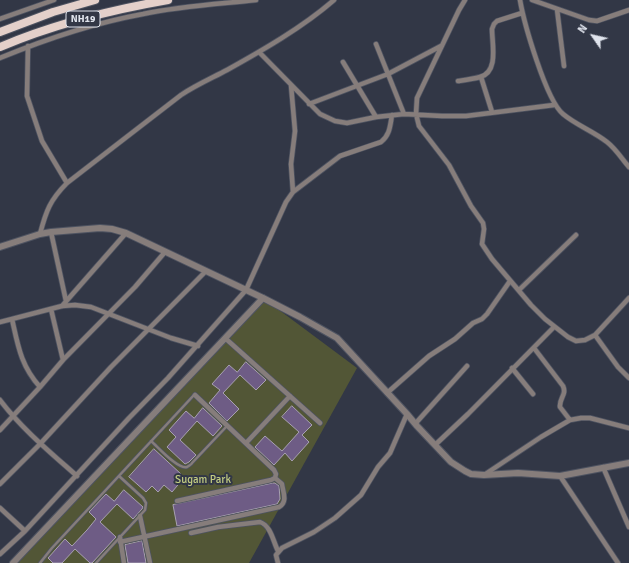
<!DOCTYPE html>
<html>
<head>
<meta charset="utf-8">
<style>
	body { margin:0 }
	#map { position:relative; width:629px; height:563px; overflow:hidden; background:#323746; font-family:Signika,sans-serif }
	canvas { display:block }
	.north { position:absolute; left:573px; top:16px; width:40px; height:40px; -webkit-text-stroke:3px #323746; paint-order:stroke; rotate:304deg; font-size:11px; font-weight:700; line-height:16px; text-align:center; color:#dfe3ec }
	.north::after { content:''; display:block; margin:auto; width:14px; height:18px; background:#dfe3ec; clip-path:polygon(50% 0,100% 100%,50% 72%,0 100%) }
</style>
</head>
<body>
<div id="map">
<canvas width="629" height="563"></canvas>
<div class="north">N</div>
</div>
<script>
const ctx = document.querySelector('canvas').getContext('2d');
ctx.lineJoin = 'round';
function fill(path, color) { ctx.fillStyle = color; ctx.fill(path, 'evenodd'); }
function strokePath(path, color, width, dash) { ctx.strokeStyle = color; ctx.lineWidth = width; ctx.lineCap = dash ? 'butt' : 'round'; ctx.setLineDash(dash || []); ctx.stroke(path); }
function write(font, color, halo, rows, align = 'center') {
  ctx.font = font + ' Signika,sans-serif'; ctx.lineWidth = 4; ctx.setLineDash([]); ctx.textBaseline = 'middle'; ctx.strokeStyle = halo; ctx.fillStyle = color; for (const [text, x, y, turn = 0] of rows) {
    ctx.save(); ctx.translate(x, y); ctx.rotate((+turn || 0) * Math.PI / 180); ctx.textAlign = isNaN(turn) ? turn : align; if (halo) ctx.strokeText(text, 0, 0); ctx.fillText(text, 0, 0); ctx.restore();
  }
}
const green = new Path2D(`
	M263,298L357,368L249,563H13Z`);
const building = new Path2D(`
	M246,362L266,380L256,390L240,375L223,393L239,409L227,421L209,403L220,390L212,384L229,365L237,372Z
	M292,406L312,425L302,435L309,442L292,461L285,453L274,465L255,447L265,436L282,451L299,432L282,417Z
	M203,408L222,426L213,436L197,421L180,440L196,455L189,462L185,464L167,447L176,437L169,430L186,411L194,418Z
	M154,449L181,474L179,477L182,480L172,492L164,485L158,492L152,486L146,492L129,477Z
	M273,483H275L279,486L280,499L277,504L177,526L173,505Z
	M124,490L143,507L142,509L133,519L117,504L100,522L116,537L92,563H90L75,549L62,563H53L48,558L65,539L72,546L87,530L96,519L89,512L106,494L114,501Z
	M142,541L146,563H128L125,545Z`);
const service = new Path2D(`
	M151,441C158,447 178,470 187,467C187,467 192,464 192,463L227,426
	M40,563L52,548L194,395
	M96,563L145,510L146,503L143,498L119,476`);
const minor = new Path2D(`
	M465,0L459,10L417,98L416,114L419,126L449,165L471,206L483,223L484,229L482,244L492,259L531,305L545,319L568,337L576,341L585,340L595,335
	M520,0C524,23 546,100 563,114C576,125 593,131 607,142C616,149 622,159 629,167
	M532,0L589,20L597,21L629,10
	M557,9L564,66
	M0,19L54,0
	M376,44L404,114
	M28,46L27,96L42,141L67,183
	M259,52L320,114L335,121L347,123L376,117L404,114L442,116H466L554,105
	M0,58C46,39 94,23 143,14C180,6 218,4 256,0
	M343,62L376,117
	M481,77L492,112
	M458,81C465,80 473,79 480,77C499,72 492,44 492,29L494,24L497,21L522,13
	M291,85L295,131L291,164L293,192
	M309,104L388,74L441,46
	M51,232L66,301
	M40,234C46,211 50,200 67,183L181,95C196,85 212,78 227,70C263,50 303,27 334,0
	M519,290L576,235
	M629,298L595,335L618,367L629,378
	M62,306L126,233
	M51,309L63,360
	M12,319C18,346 21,366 40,387
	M0,322L62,306L75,305L91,307L171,338L198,346
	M225,338L320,423
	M534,348L563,386C567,395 559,398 560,407L570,420
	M512,368L533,394
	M387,393L429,356L455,339L473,323L482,319L487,314L510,281
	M0,400C22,429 50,452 77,476
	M415,424L467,366
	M0,430L40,387L63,360L135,287L165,252
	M246,443L290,396
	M435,445L468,414L554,327
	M603,467L629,527
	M484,475L541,437L570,420L581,418H590L629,428
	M560,476L618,563
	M0,484L40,444L111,367L206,271
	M177,501L271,480L275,478L276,474L274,470L195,395
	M0,508L25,531
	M140,516L150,563
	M191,533L218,527L260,522C271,526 273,541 278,551
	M120,537L124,563
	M120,542L279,507C288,502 283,492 282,484L275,478
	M0,554L25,531L129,418L168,378L246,290L286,202L293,192L340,156L381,142C390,135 390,126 392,115
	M278,563L276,555L282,548L314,532L335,518L361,495L378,467L390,453L407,414`);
const tertiary = new Path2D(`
	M0,247L40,234L51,232L100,228L112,229L126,233L263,298L300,317L337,338L407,414L417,426L451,462L465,471L471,474L484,475L518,473L560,476L629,463
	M13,563L263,298`);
const trunk = new Path2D(`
	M0,32L53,12L95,0
	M0,47C54,24 110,10 168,0`);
const shields = [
	[83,19,34]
];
const shieldNames = [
	["NH19",83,19]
];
const parkNames = [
	["Sugam Park",203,480]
];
fill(green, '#525636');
fill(building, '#6e5c85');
strokePath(building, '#a7a0b1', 1);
strokePath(service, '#4e5361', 4);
strokePath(minor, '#4e5361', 6);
strokePath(tertiary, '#4e5361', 8);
strokePath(trunk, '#4e5361', 10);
strokePath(service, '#867d7b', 2.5);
strokePath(minor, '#867d7b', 4.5);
strokePath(tertiary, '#867d7b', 6);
strokePath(trunk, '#e4d0ca', 8);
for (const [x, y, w] of shields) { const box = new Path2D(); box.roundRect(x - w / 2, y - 8, w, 16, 3); ctx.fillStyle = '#323746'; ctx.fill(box); strokePath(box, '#dfe3ec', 1); }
write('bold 10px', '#dfe3ec', null, shieldNames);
write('11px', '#c3cd82', '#323746', parkNames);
</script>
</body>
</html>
